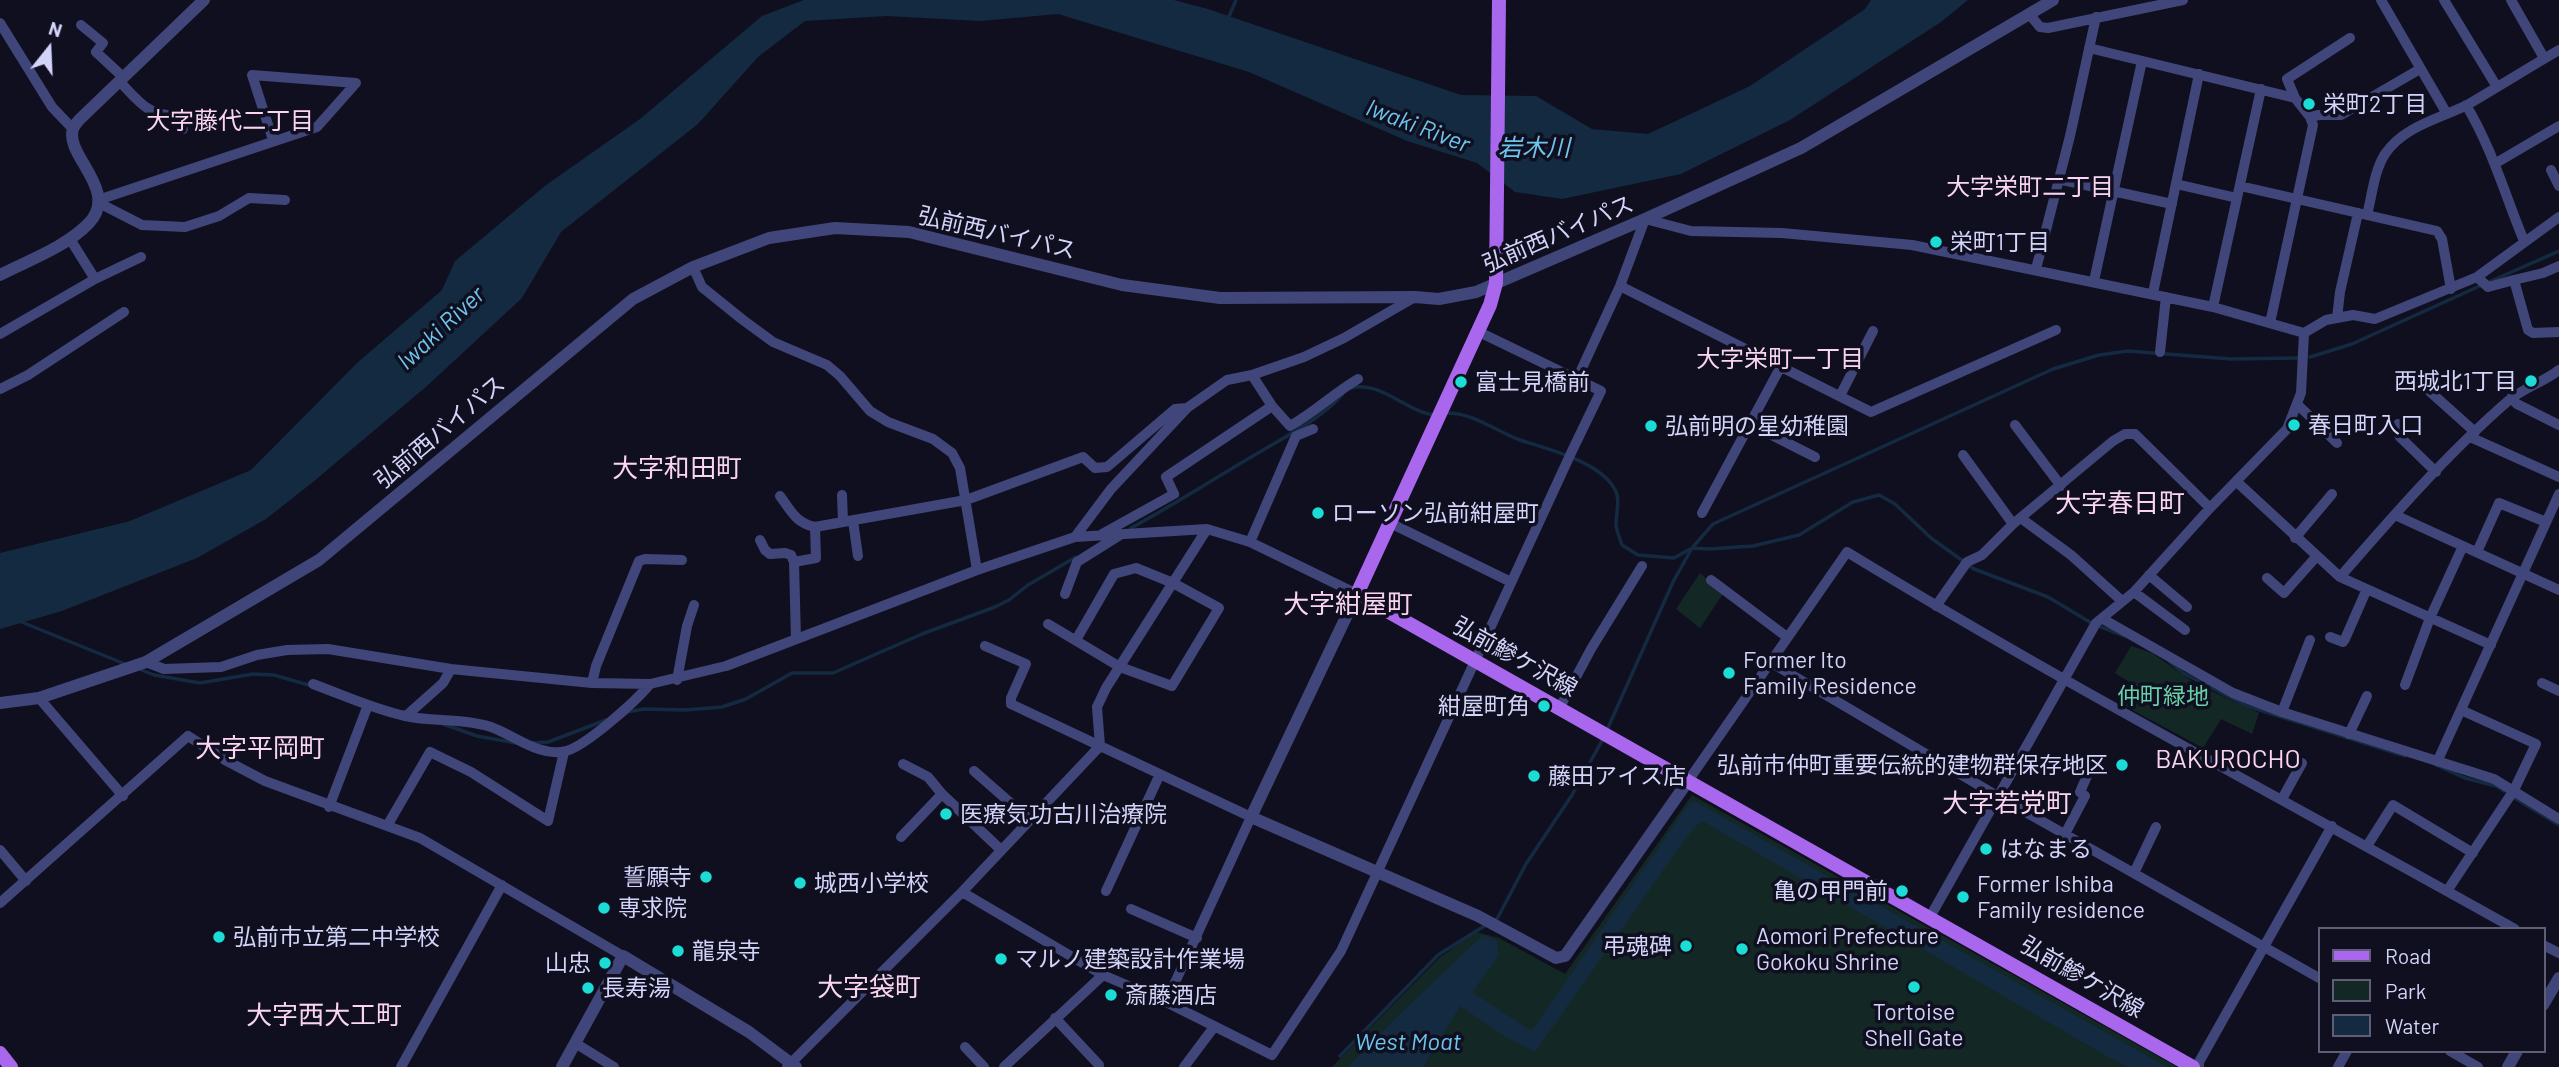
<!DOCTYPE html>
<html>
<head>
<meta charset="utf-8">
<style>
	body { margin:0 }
	#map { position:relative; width:2559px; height:1067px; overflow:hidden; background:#100f1f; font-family:Barlow,sans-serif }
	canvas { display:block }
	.legend { position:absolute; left:2318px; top:927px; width:228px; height:126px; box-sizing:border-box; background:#100f1f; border:2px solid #5e5e77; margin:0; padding:9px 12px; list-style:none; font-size:21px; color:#d3d4fa }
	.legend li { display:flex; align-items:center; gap:14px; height:35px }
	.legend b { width:35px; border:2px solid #5e5e77 }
	.north { position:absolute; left:14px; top:14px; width:70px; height:70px; -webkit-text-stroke:5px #100f1f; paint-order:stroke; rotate:18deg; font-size:19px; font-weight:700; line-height:28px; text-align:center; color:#d3d4fa }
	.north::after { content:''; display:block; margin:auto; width:24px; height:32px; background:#d3d4fa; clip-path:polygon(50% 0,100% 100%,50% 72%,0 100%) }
</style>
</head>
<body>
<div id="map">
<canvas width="2559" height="1067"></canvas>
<ul class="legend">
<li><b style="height:9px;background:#a867ec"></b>Road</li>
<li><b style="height:19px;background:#132825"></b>Park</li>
<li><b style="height:19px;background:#132a40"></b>Water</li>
</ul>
<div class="north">N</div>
</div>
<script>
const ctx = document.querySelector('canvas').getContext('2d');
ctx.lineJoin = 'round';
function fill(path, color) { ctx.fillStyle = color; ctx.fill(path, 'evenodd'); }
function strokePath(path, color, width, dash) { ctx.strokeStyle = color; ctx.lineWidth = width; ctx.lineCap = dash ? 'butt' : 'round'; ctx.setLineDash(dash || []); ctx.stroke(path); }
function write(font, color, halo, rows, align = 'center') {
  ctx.font = font + ' Barlow,"Noto Sans JP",sans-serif'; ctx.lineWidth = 7; ctx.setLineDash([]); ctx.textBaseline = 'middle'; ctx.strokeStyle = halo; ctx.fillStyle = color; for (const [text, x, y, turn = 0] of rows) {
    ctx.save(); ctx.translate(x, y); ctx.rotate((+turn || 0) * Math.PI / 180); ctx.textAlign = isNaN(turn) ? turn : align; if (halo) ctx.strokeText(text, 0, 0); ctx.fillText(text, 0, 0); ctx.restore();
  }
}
const green = new Path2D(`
	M1700,573L1723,594L1700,628L1676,609Z
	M2131,646L2152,653L2196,684L2259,713L2252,734L2221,719L2203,748L2125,706L2137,687L2115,673Z
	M1692,795L2177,1067H1332L1439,958L1476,932L1499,938L1565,974Z`);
const water = new Path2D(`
	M804,0H1174L1208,9L1461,95L1536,96L1592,129L1648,134L1750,86L1865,9L1871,0H1968L1941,22L1790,120L1681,174L1562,199L1515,192L1477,163L1407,141L1249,72L1058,14L980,21L887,16L805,21L758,57L698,124L561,232L522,298L427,386L313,482L266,519L197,558L62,611L0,629V553L130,521L251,470L358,362L442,290L455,261L546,185L640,119L762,16Z
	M1690,802H1696L2167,1067H2129L2110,1058L1704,822L1698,824L1685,839L1535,1052L1506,1037L1460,1006L1423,1067H1348L1399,1015L1483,935L1497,941L1499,956L1472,992L1528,1029H1533Z`);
const stream = new Path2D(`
	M1227,21L1236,0
	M2489,282L2559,251
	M2310,357L2352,344L2482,285
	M1351,388C1380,380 1405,411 1434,415
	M1445,413C1473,412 1495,431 1520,440C1547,449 1598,461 1614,488C1621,498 1616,513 1616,525C1617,532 1620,539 1622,545L1638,555L1674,558L1692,548L1709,549L1753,546L1799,535L1853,502L1879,495L1895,504L1931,538L1974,569L2048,597L2093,624L2125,636
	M1131,528C1173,505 1212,480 1253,456C1284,437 1317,422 1342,395
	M19,621L125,664
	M2170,662L2183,673L2247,706L2405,756
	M139,669L154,675L200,683L253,674L274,675L312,686
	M627,712L644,709L685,710L722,707L746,699L792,673H833L922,634L995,607L1009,600L1028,585L1076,557
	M443,724L477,736L516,743
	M1607,730L1673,582L1692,548L1713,524L2053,369L2099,355L2128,351L2231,359L2297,358
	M531,743L548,742L606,720
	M2436,765L2465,778L2496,786L2504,791
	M2513,797L2559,825
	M1493,921L1497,919L1526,864L1572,795L1604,737
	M1340,1056L1438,955L1486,925`);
const minor = new Path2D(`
	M2381,0L2447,114
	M2444,0L2497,87
	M2511,0L2544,58
	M2030,15L2040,27L2048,28L2183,0
	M0,23L52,107L73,129
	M81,25L103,43L96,52L123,77
	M2089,48L2295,98L2310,117L2313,125L2270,323
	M119,81C139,101 146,115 176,116L183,129
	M2295,98L2287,79L2350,38
	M2466,105C2492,148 2505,195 2524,241
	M2310,117L2319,115H2341L2420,69
	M2496,163L2559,126
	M2551,170L2559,186
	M2058,179L2172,204
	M2176,184L2237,198
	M2240,186L2437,231L2442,239L2451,289
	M98,200L317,127L356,83L252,75L273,140
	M99,203L142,225L185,227L219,216L249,198L285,200
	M2367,215C2372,196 2374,171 2385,154C2404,126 2439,119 2467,105C2498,87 2528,68 2559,50
	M70,239L95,279
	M693,267L702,287L743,320L773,342L827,365L840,376L870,411L888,422L933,439L952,453L960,468L977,570
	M2036,269L2070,136L2096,17
	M2477,277L2488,287L2514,280L2528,330L2533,333L2559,332
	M2514,280L2543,273L2559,266
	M2094,281L2142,61
	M1620,286L1871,412L2056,330
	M2153,293L2199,74
	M2213,307L2261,89
	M2337,318L2353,315L2375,319L2477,277L2559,217
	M0,334L95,279L141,257
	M2160,352L2166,297
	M1252,375L1272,406L1290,426C1315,412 1334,393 1358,379
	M1577,379L1620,286L1645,219L1691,231L1782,233L1912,245L2213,307L2304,333L2326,320L2337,318L2340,292L2358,213
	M0,389L28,375L124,312
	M2427,389L2475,432
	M1840,396L1873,331
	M2511,398L2517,404L2559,425
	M2298,405L2337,443
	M1750,424L1815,457
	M2398,424L2397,430L2400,437L2436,472
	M2015,425L2061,486
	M2470,437L2559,477
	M1963,455L2013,524
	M2237,482L2340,577L2491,645
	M842,495L843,522
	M780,496C791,511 796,523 815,527
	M1702,513L1780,368
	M2395,515L2559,590
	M2022,519L2071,555L2122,601
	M853,521L858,556
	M1390,523L1511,582
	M1102,534L1174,494L1166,477L1272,406
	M1075,537L1111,489L1187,408L1227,380L1252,375L1304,357L1344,338L1415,297
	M2295,538L2332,494
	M760,540L765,550L770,554L785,553L791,555L794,562L796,639
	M1250,542L1296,436L1313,429
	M2477,552L2499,503L2546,522
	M794,562L816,558L815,527L966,500L1083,457L1095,468L1107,467L1175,409L1187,408
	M2149,575L2187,607
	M2340,577C2393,516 2447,454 2508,401C2523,388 2544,382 2559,370
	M2267,578L2284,593L2316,557
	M1711,580L1787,637
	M2134,592L2185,630
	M1065,594L1077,562L1120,535
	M1936,606L1967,562L1982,555L2013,524L2113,441L2125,434H2135L2210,508
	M2103,619L2233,693L2282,712L2494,779L2559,819
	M1048,624L1120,667L1172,686L1219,608L1173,583L1136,568L1114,574L1076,640
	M2330,637L2343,642L2345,639L2366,591
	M146,662L164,669L221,667L257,655L287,650L328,649L451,669L592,683L650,684L726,666L977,570L1075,537L1207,529L1250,542L1357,594
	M1770,662L1999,797L2319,978
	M677,680L687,626L694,605
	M592,683L596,666L639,561L645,559L682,560
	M2542,683L2559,691
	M313,684C343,695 373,709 405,716C433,722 463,718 491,727C514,735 540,758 566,751C586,746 636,701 650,684
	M2405,685L2430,618L2463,546
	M39,698L123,796
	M1559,709L1591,649L1642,566
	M2282,712L2310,640
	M406,716L443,683L451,669
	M2349,734L2367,696
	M2438,760L2559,494
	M903,764L928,777L942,794L1001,850
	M974,771L1030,820
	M1688,781L1847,552C2065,685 2292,804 2515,929
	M2282,799L2302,763
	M329,807L368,705
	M387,826L430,752L471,772L548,821L564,752
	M2065,834L2085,796L2080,792L2087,776
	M901,837L942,794
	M2367,846L2393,805L2473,853
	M0,850L26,881
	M2134,873L2156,827
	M1106,891L1160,774
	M2447,891L2514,790L2536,744L2461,710
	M962,892L1103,975L1166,1002L1251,817L1011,704V698L1026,664L985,646
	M0,903L188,736L225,760L265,781L420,838L623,956
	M1131,909L1197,938
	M1930,917L2096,623L2134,592L2210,508L2287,429L2301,393L2304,333
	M2543,945L2559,953
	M1166,1002L1272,1055L1341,951L1572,451L1601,391L1477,331
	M1055,1018L1099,1065
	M575,1043L614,1067
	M965,1047L984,1067
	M2450,1051L2478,1067
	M401,1067L502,885
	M787,1067L962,892L1100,746L1097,707L1106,688L1207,529
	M1004,1067L1103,975
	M1184,1067L1214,1027
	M2199,1067V1062L2332,826
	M2338,1067L2347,1051`);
const tertiary = new Path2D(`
	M0,275C29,260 66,247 89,223C120,190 64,155 73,129C74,125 77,123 79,120L204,0
	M1357,594L1251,817L1478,916L1556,958L1565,956L1688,781
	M0,703L39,698L146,662L319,560L633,299L693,267L769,238L835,228L909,232L1122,285L1220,298L1415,297L1439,299L1476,292L1645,219L1801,148L2053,0
	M2543,1005L2559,978
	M562,1067L623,956L749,1032L796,1067
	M2508,1067L2517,1051`);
const primary = new Path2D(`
	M1499,0L1496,283L1490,305L1357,594L2193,1067
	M0,1053L11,1067`);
const markers = [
	[2309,104,7,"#1bddd5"],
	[1936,242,7,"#1bddd5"],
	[2531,381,7,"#1bddd5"],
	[1461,382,7,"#1bddd5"],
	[2294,425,7,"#1bddd5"],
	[1651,426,7,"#1bddd5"],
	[1318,513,7,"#1bddd5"],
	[1729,673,7,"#1bddd5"],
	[1544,706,7,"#1bddd5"],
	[2122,765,7,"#1bddd5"],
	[1534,776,7,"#1bddd5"],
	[946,814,7,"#1bddd5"],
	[1986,849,7,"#1bddd5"],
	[706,877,7,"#1bddd5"],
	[800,883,7,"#1bddd5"],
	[1902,891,7,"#1bddd5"],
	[1963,897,7,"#1bddd5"],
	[604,908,7,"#1bddd5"],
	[219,937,7,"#1bddd5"],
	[1686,946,7,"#1bddd5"],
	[1742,949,7,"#1bddd5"],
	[678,951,7,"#1bddd5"],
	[1001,959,7,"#1bddd5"],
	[605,963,7,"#1bddd5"],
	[1914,987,7,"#1bddd5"],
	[588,988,7,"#1bddd5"],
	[1111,995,7,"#1bddd5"]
];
const poiNames = [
	["栄町2丁目",2323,104],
	["栄町1丁目",1950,242],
	["西城北1丁目",2517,381,"right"],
	["富士見橋前",1475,382],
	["春日町入口",2308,425],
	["弘前明の星幼稚園",1665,426],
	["ローソン弘前紺屋町",1332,513],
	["Former Ito",1743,660],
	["Family Residence",1743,686],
	["紺屋町角",1530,706,"right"],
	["弘前市仲町重要伝統的建物群保存地区",2108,765,"right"],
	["藤田アイス店",1548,776],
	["医療気功古川治療院",960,814],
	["はなまる",2000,849],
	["誓願寺",692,877,"right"],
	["城西小学校",814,883],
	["Former Ishiba",1977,884],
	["Family residence",1977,910],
	["亀の甲門前",1888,891,"right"],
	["専求院",618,908],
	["Aomori Prefecture",1756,936],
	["Gokoku Shrine",1756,962],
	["弘前市立第二中学校",233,937],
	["弔魂碑",1672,946,"right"],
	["龍泉寺",692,951],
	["マルノ建築設計作業場",1015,959],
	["山忠",591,963,"right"],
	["長寿湯",602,988],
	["斎藤酒店",1125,995],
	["Tortoise",1914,1012,"center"],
	["Shell Gate",1914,1038,"center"]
];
const streetNames = [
	["弘前西バイパス",997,233,13],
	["弘前西バイパス",1558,234,-23],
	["弘前西バイパス",440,432,-40],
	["弘前鰺ケ沢線",1515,657,29],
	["弘前鰺ケ沢線",2082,977,30]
];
const parkNames = [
	["仲町緑地",2163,696]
];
const neighbourhoodNames = [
	["大字藤代二丁目",230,121],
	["大字栄町二丁目",2030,187],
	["大字栄町一丁目",1780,359]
];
const waterNames = [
	["Iwaki River",1418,126,21],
	["岩木川",1534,148],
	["Iwaki River",441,328,-43],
	["West Moat",1408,1042]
];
const quarterNames = [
	["大字和田町",677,468],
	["大字春日町",2120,503],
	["大字紺屋町",1348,604],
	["大字平岡町",260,748],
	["BAKUROCHO",2228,759],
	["大字若党町",2007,803],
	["大字袋町",869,987],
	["大字西大工町",324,1015]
];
fill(green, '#132825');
fill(water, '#132a40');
strokePath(stream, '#132a40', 3.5);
strokePath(minor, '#404679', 10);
strokePath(tertiary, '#404679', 12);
strokePath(primary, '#a867ec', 14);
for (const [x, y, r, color] of markers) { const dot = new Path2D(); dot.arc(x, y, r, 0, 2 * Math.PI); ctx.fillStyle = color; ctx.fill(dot); strokePath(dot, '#100f1f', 2.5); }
write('23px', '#d3d4fa', '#100f1f', poiNames, 'left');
write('23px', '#d3d4fa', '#100f1f', streetNames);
write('23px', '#68d0a8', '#100f1f', parkNames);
write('24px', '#fad5f2', '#100f1f', neighbourhoodNames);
write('italic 24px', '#6dc4ed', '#100f1f', waterNames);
write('26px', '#fad5f2', '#100f1f', quarterNames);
</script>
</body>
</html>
